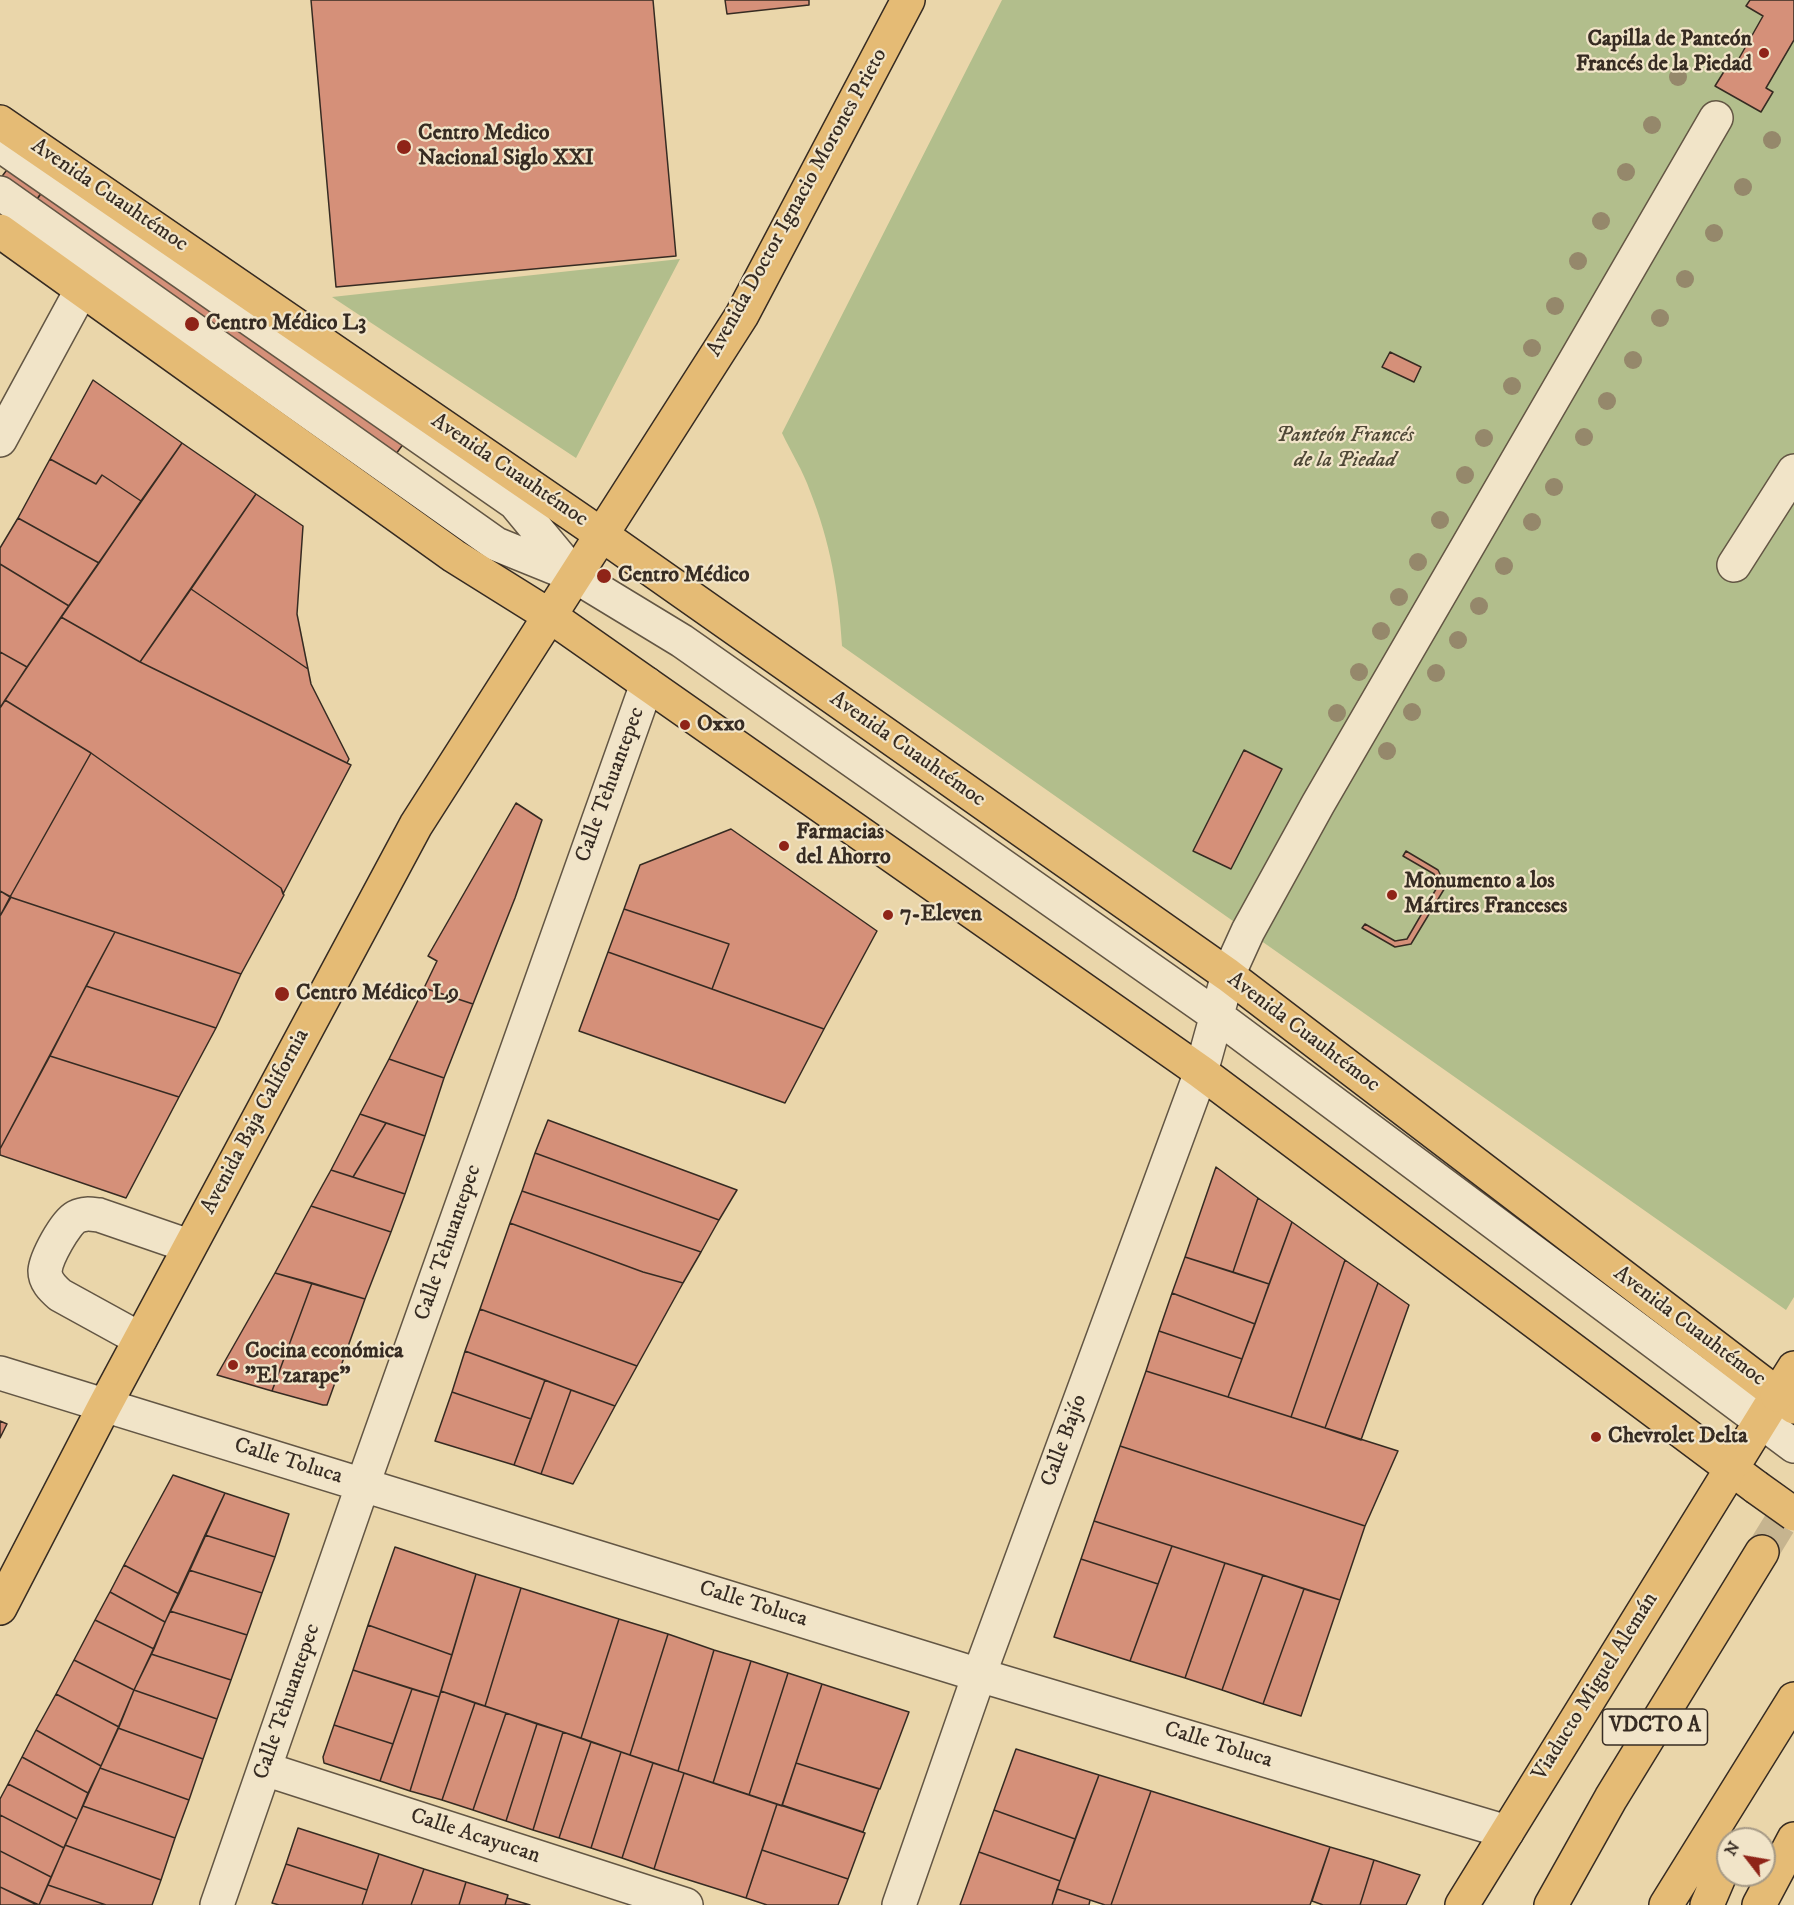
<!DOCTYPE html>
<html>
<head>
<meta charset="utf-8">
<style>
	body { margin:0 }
	#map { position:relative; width:1794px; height:1905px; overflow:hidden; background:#ead6aa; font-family:"IM FELL DW Pica",serif }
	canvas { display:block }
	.north { position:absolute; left:1716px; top:1827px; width:60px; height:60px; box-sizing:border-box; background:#f1e4c8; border:2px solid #a69a86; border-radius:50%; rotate:301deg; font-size:16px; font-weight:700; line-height:24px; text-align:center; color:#362b22 }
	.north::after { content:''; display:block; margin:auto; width:21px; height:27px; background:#8f2418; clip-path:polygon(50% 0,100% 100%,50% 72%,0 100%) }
</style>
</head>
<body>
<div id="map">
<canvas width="1794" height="1905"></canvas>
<div class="north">N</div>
</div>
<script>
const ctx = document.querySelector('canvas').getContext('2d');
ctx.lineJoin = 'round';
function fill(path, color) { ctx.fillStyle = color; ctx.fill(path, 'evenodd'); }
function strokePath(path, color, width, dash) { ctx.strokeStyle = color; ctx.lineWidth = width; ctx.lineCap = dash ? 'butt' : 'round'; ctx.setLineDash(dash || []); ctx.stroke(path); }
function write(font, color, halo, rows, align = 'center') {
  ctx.font = font + ' "IM FELL DW Pica",serif'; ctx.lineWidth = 4.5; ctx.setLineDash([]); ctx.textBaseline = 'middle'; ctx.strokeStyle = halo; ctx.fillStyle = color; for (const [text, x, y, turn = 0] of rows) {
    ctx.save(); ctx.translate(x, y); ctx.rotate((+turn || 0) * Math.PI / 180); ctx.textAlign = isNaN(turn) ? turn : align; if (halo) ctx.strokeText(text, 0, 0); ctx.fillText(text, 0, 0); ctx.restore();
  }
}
const green = new Path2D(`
	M1002,0H1794V1297L1786,1310L842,646C839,592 830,541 810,491C803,471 791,452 782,433Z
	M680,259L576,458L332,297Z`);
const building = new Path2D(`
	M311,0H653L676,256L336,287Z
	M725,0H809V5L727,14Z
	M1750,0H1794V40L1766,88L1773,92L1761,112L1715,86L1728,65L1733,69L1763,16L1746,6Z
	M12,163L46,186L34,204L0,179Z
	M46,186L412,432L388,465L28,212Z
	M1390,352L1421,367L1414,382L1382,367Z
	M93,380L182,443L141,501L102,475L96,484L50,459Z
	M182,443L256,494L140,662L61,617Z
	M50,459L96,484L102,475L141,501L99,563L18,518Z
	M256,494L303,526L297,614L308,669L191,589Z
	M18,518L99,563L69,606L0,564V548Z
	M0,564L69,606L27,667L0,652Z
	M191,589L308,669L311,684L349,759L347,763L140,662Z
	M61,617L140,662L351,765L283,894L281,888L91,753L5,700Z
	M0,652L27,667L0,708Z
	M8,696L5,700L91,753L10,897L0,891V708L5,700Z
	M1244,750L1282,769L1231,869L1193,851Z
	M91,753L281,888L284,895L241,974L10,897Z
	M516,803L542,820L515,898L473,1004L424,988L437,961L428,956Z
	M731,829L877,931L824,1029L712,989L729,944L624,909L640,865Z
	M1406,851L1438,870L1446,886L1411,944L1395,947L1362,928L1365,924L1395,941L1407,939L1439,884L1434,874L1403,856Z
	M0,891L11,897L0,916Z
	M10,897L115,932L0,1149V916Z
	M624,909L729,944L712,989L608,952Z
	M115,932L241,974L216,1028L86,986Z
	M608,952L824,1029L785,1103L579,1031Z
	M86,986L216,1028L179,1097L50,1056Z
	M424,988L473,1004L444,1078L389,1059Z
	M50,1056L179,1097L126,1198L0,1155V1149Z
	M389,1059L444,1078L425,1136L360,1114Z
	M360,1114L386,1123L353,1177L331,1170Z
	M548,1120L737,1190L719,1220L535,1153Z
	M386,1123L425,1136L405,1194L353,1177Z
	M535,1153L719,1220L701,1252L522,1191Z
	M1216,1167L1258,1198L1233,1272L1185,1257Z
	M331,1170L405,1194L391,1232L311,1206Z
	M522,1191L701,1252L683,1283L643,1272L510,1223Z
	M1258,1198L1292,1222L1269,1284L1233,1272Z
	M311,1206L391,1232L365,1299L275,1273Z
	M1292,1222L1345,1260L1291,1417L1228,1397Z
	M510,1223L643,1272L683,1283L637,1366L480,1309Z
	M1185,1257L1269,1284L1255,1324L1172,1293Z
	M1345,1260L1378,1283L1325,1428L1291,1417Z
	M275,1273L312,1283L272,1391L217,1375Z
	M312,1283L365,1299L327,1405H323L272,1391Z
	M1378,1283L1409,1305L1361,1440L1325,1428Z
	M1172,1293L1255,1324L1242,1359L1159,1331Z
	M480,1309L637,1366L615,1406L465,1351Z
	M1159,1331L1242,1359L1228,1397L1146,1371Z
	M465,1351L545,1380L531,1419L452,1392Z
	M1146,1371L1398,1451L1365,1526L1120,1446Z
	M545,1380L571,1390L541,1474L514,1465Z
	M571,1390L615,1406L573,1484L541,1474Z
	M452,1392L531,1419L514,1465L435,1441Z
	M0,1421L7,1424L0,1438Z
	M1120,1446L1365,1526L1340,1600L1094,1521Z
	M173,1475L225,1493L179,1594L124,1565Z
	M225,1493L289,1514L275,1557L205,1535Z
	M1094,1521L1172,1546L1158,1584L1081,1559Z
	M205,1535L275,1557L262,1593L189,1570Z
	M1172,1546L1225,1563L1185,1678L1130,1661Z
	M395,1547L476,1574L452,1655L368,1625Z
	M1081,1559L1158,1584L1130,1661L1054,1637Z
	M1225,1563L1263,1575L1222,1690L1185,1678Z
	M124,1565L179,1594L165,1622L110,1592Z
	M189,1570L262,1593L247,1635L170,1611Z
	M476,1574L521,1588L485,1706L441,1691Z
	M1263,1575L1304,1589L1263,1704L1222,1690Z
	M521,1588L619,1619L581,1738L485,1706Z
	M1304,1589L1340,1600L1301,1716L1263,1704Z
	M110,1592L165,1622L154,1649L95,1620Z
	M170,1611L247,1635L231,1680L151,1654Z
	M619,1619L668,1634L630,1755L581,1738Z
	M95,1620L154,1649L134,1690L74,1660Z
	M368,1625L452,1655L439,1697L353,1670Z
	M668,1634L714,1650L678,1771L630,1755Z
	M714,1650L751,1661L713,1783L678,1771Z
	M151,1654L231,1680L217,1719L134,1690Z
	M74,1660L134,1690L119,1727L56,1694Z
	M751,1661L788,1673L749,1795L713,1783Z
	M353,1670L412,1689L393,1744L334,1725Z
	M788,1673L822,1684L782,1806L749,1795Z
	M822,1684L909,1712L880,1789L796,1763Z
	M412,1689L439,1697L410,1791L380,1781Z
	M134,1690L217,1719L203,1759L118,1728Z
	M441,1691L475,1703L442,1800L410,1791Z
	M56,1694L119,1727L101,1766L36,1730Z
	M475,1703L506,1713L473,1810L442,1800Z
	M506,1713L537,1724L506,1821L473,1810Z
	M537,1724L563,1732L533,1830L506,1821Z
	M334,1725L393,1744L380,1781L324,1763L323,1757Z
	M118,1728L203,1759L189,1800L100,1768Z
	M36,1730L101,1766L88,1793L22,1757Z
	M563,1732L591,1742L559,1838L533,1830Z
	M591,1742L621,1752L591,1848L559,1838Z
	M1016,1749L1099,1775L1075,1839L994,1810Z
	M621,1752L653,1763L622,1858L591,1848Z
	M22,1757L88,1793L77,1819L8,1784Z
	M653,1763L684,1773L654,1869L622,1858Z
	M796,1763L879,1789L863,1832L782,1805Z
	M100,1768L189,1800L175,1838L83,1806Z
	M684,1773L777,1804L746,1898L654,1869Z
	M1099,1775L1151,1791L1111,1905H1105L1057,1889Z
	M8,1784L77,1819L64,1848L0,1815V1799Z
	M1151,1791L1330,1847L1310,1905H1111Z
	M777,1804L865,1833L848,1879L762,1850Z
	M83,1806L175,1838L161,1880L65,1845Z
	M994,1810L1075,1839L1060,1881L979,1852Z
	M0,1815L64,1848L51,1877L0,1851Z
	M298,1828L379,1854L367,1890L286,1864Z
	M65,1845L161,1880L152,1905H106L48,1885Z
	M1330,1847L1374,1860L1360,1905H1323L1312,1901Z
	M762,1850L848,1879L838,1905H767L746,1898Z
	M0,1851L51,1877L39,1905L0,1887Z
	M979,1852L1060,1881L1052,1905H960Z
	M379,1854L424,1869L411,1905H362Z
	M1374,1860L1420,1875L1406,1905H1360Z
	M286,1864L367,1890L362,1905H279L272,1903Z
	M424,1869L466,1882L459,1905H411Z
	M466,1882L508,1895L505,1905H459Z
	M48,1885L106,1905H39Z
	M0,1887L37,1905H0Z
	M1057,1889L1090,1900L1089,1905H1052Z
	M507,1898L530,1905H505Z`);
const highwayTunnel = new Path2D(`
	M1762,1552L1794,1500`);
const minor = new Path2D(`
	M0,145L515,503L572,572
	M0,193L496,544L575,576L682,641L1217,1016L1794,1446
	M0,440L82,289
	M1734,565L1794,471
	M140,1339L60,1295C52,1288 45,1281 45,1271C46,1258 65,1223 76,1217C84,1213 90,1214 99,1215L189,1246
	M0,1373L979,1675L1507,1832
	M265,1769L686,1905
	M217,1905L363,1484L647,684
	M899,1905L979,1675L1201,1072L1228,975L1248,931L1318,804L1716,118`);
const major = new Path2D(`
	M0,122L602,535L1228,975L1794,1407
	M0,231L454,556L550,616L1201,1072L1756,1487
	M0,1608L104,1407L416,825L742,315L908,0
	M1462,1905L1777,1395
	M1759,1905L1794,1839`);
const highway = new Path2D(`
	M1777,1395L1794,1368
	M1551,1905L1611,1798L1762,1552
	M1666,1905L1794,1699
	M1707,1905L1728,1856`);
const majorBridge = new Path2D(`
	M1756,1487L1794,1514`);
const trees = [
	[1678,77],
	[1652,125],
	[1772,140],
	[1626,172],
	[1743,187],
	[1601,221],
	[1714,233],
	[1578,261],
	[1685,279],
	[1555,306],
	[1660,318],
	[1532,348],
	[1633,360],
	[1512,386],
	[1607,401],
	[1584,437],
	[1484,438],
	[1465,475],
	[1554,487],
	[1440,520],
	[1532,522],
	[1418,562],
	[1504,566],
	[1399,597],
	[1479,606],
	[1381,631],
	[1458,640],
	[1359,672],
	[1436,673],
	[1412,712],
	[1337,713],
	[1387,751]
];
const markers = [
	[1764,53,6,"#8f2418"],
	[404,147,8,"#8f2418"],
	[192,324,8,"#8f2418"],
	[604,576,8,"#8f2418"],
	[685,725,6,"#8f2418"],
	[784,846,6,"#8f2418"],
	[1392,895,6,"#8f2418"],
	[888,915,6,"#8f2418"],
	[282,994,8,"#8f2418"],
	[233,1365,6,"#8f2418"],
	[1596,1437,6,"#8f2418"]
];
const shields = [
	[1655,1727,105]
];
const shieldNames = [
	["VDCTO A",1655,1727]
];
const poiNames = [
	["Capilla de Panteón",1752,40,"right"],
	["Francés de la Piedad",1752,65,"right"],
	["Centro Medico",418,134],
	["Nacional Siglo XXI",418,159],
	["Centro Médico L3",206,324],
	["Centro Médico",618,576],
	["Oxxo",697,725],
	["Farmacias",796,833],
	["del Ahorro",796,858],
	["Monumento a los",1404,882],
	["Mártires Franceses",1404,907],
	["7-Eleven",900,915],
	["Centro Médico L9",296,994],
	["Cocina económica",245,1352],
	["\"El zarape\"",245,1377],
	["Chevrolet Delta",1608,1437]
];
const streetNames = [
	["Avenida Cuauhtémoc",109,196,34],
	["Avenida Doctor Ignacio Morones Prieto",798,203,-61],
	["Avenida Cuauhtémoc",509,471,34],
	["Avenida Cuauhtémoc",907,750,35],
	["Calle Tehuantepec",611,785,-70],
	["Avenida Cuauhtémoc",1303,1033,37],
	["Avenida Baja California",256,1122,-62],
	["Calle Tehuantepec",449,1243,-71],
	["Avenida Cuauhtémoc",1689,1327,37],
	["Calle Bajío",1065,1441,-70],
	["Calle Toluca",288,1462,17],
	["Calle Toluca",753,1605,17],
	["Viaducto Miguel Alemán",1596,1687,-58],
	["Calle Tehuantepec",288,1702,-71],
	["Calle Toluca",1218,1746,17],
	["Calle Acayucan",475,1837,18]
];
const parkNames = [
	["Panteón Francés",1345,436],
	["de la Piedad",1345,461]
];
fill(green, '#b2be8c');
fill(building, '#d59079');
strokePath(building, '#362b22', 1.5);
strokePath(highwayTunnel, '#c6b48f', 33, [33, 16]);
strokePath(minor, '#635644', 36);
strokePath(major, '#362b22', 36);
strokePath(highway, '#362b22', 36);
strokePath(minor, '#f1e4c8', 33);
strokePath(major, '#e5bb75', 33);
strokePath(highway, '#e5bb75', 33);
strokePath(majorBridge, '#362b22', 36, []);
strokePath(majorBridge, '#e5bb75', 33);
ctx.fillStyle = '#95886b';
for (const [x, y] of trees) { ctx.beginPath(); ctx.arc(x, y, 9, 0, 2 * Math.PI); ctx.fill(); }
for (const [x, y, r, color] of markers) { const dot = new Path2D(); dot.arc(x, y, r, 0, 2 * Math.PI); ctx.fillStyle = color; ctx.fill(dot); strokePath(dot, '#f1e4c8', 2); }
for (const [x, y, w] of shields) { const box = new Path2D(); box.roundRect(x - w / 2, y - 18, w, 36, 4.5); ctx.fillStyle = '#f1e4c8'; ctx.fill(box); strokePath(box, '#362b22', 1.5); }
write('bold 21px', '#362b22', null, shieldNames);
write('bold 22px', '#362b22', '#f1e4c8', poiNames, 'left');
write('22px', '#362b22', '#f1e4c8', streetNames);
write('italic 22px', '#4f4837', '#f1e4c8', parkNames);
</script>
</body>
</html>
